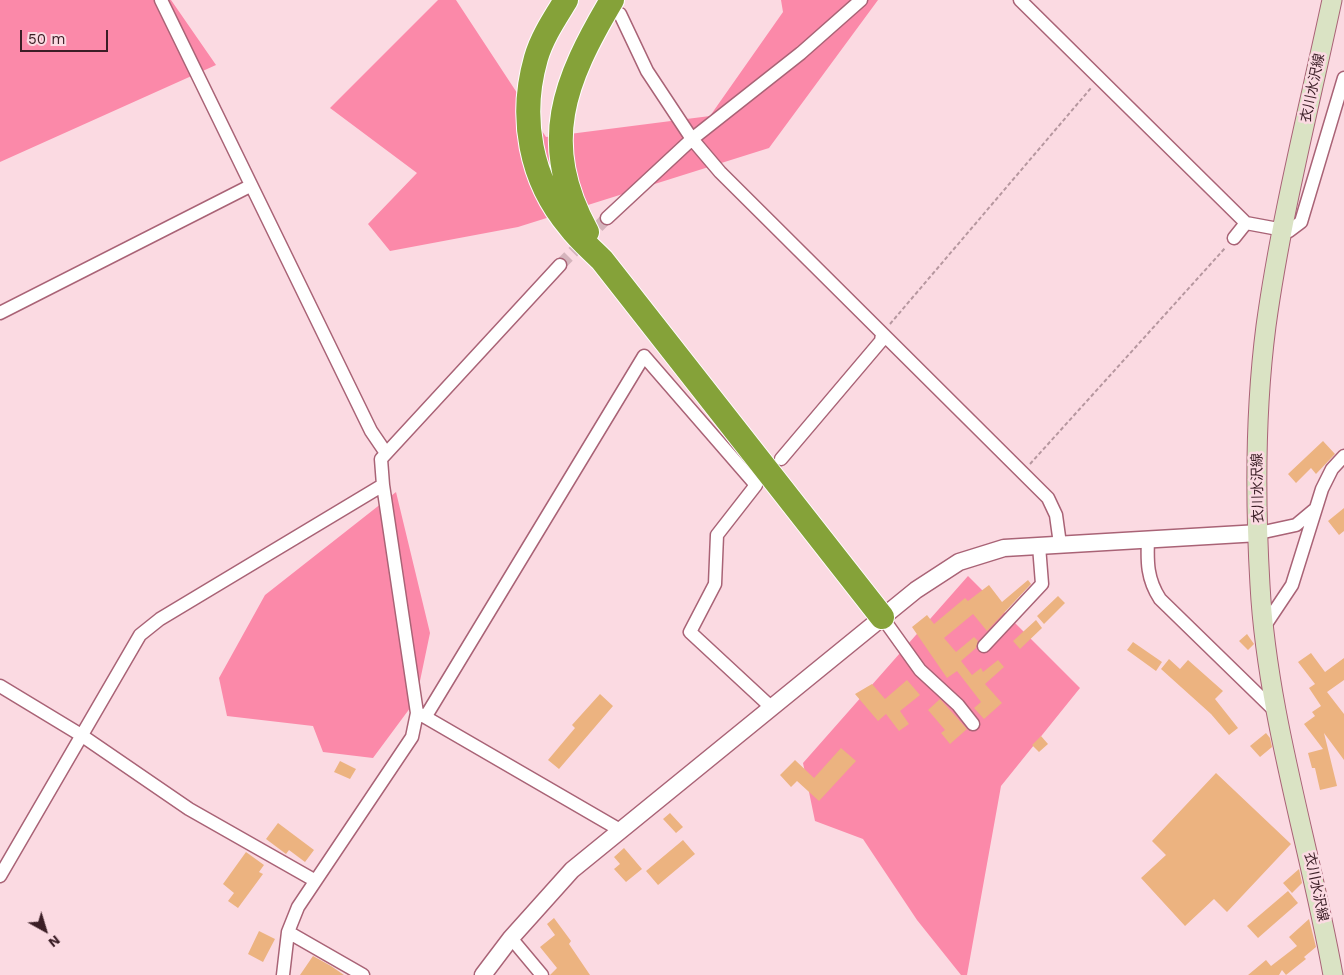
<!DOCTYPE html>
<html>
<head>
<meta charset="utf-8">
<style>
	body { margin:0 }
	#map { position:relative; width:1344px; height:975px; overflow:hidden; background:#fbdae2; font-family:"Work Sans",sans-serif }
	canvas { display:block }
	.north { position:absolute; left:20px; top:905px; width:50px; height:50px; -webkit-text-stroke:4px #fbdae2; paint-order:stroke; rotate:141deg; font-size:14px; font-weight:700; line-height:20px; text-align:center; color:#3b1e26 }
	.north::after { content:''; display:block; margin:auto; width:18px; height:22px; background:#3b1e26; clip-path:polygon(50% 0,100% 100%,50% 72%,0 100%) }
	.scale { position:absolute; left:20px; top:30px; width:88px; height:22px; box-sizing:border-box; border:2px solid #3b1e26; border-top:0; padding-left:6px; font-size:15px; line-height:18px; white-space:nowrap; color:#3b1e26; -webkit-text-stroke:4px #fbdae2; paint-order:stroke }
</style>
</head>
<body>
<div id="map">
<canvas width="1344" height="975"></canvas>
<div class="north">N</div>
<div class="scale">50 m</div>
</div>
<script>
const ctx = document.querySelector('canvas').getContext('2d');
ctx.lineJoin = 'round';
function fill(path, color) { ctx.fillStyle = color; ctx.fill(path, 'evenodd'); }
function strokePath(path, color, width, dash) { ctx.strokeStyle = color; ctx.lineWidth = width; ctx.lineCap = dash ? 'butt' : 'round'; ctx.setLineDash(dash || []); ctx.stroke(path); }
function write(font, color, halo, rows, align = 'center') {
  ctx.font = font + ' "Work Sans","Noto Sans JP",sans-serif'; ctx.lineWidth = 5; ctx.setLineDash([]); ctx.textBaseline = 'middle'; ctx.strokeStyle = halo; ctx.fillStyle = color; for (const [text, x, y, turn = 0] of rows) {
    ctx.save(); ctx.translate(x, y); ctx.rotate((+turn || 0) * Math.PI / 180); ctx.textAlign = isNaN(turn) ? turn : align; if (halo) ctx.strokeText(text, 0, 0); ctx.fillText(text, 0, 0); ctx.restore();
  }
}
const forest = new Path2D(`
	M0,0H171L216,65L0,162Z
	M438,0H456L546,137L710,116L783,12L781,0H878L769,148L518,227L390,251L368,224L417,173L330,108Z
	M396,492L430,633L416,700L373,758L323,752L313,726L227,716L219,678L265,595Z
	M968,576L1080,688L1001,786L967,975H961L917,920L863,839L815,821L803,763Z`);
const building = new Path2D(`
	M1323,441L1335,454L1316,474L1311,468L1296,483L1288,474Z
	M1344,508V531L1339,535L1328,521Z
	M1028,580L1031,584L987,631L973,614L944,638L956,652L974,637L978,641L976,648L961,661L972,675L981,668L983,672L998,660L1004,667L985,684L1002,703L984,719L974,708L981,702L957,671L947,678L912,627L927,615L934,624L965,598L968,601L989,585L1002,602Z
	M1058,596L1065,603L1044,624L1037,616Z
	M1036,620L1042,628L1020,649L1013,641Z
	M1247,634L1254,644L1248,650L1239,641Z
	M1133,642L1162,662L1156,671L1127,650Z
	M1311,653L1325,672L1344,658V680L1327,692L1344,714V760L1324,733L1337,786L1320,790L1315,768H1312L1308,753L1323,749L1304,724L1315,716L1312,712L1321,706L1309,688L1315,684L1298,662Z
	M1169,659L1180,669L1188,660L1223,691L1215,699L1238,728L1229,735L1211,714L1161,669Z
	M907,680L920,695L900,711L909,724L899,731L886,714L878,721L855,694L872,684L885,699Z
	M600,694L613,706L559,769L548,760L575,728L572,725Z
	M940,699L967,729L950,744L941,733L945,730L928,710Z
	M1266,733L1270,738L1272,747L1260,757L1250,746Z
	M1041,736L1048,744L1039,752L1032,745Z
	M841,748L856,761L819,801L797,781L791,787L780,775L795,760L814,778Z
	M340,761L356,769L350,779L334,772Z
	M1216,773L1291,844L1227,912L1214,899L1185,926L1141,878L1166,855L1152,841Z
	M670,813L683,827L676,833L663,819Z
	M278,823L314,850L305,862L289,850L286,854L266,839Z
	M683,840L695,854L658,885L646,871Z
	M624,848L642,869L626,882L614,869L620,864L614,857Z
	M246,852L264,865L259,872L263,874L238,908L228,901L234,893L223,884Z
	M1299,869L1302,883L1292,893L1283,883Z
	M1288,891L1298,903L1258,938L1247,926Z
	M554,918L571,941L569,944L590,975H550L557,968L540,947L555,935L547,924Z
	M1309,919L1316,947L1304,957L1306,959L1286,975L1282,970L1279,975H1248L1266,960L1271,966L1297,946L1289,937Z
	M259,931L275,939L263,962L248,954Z
	M313,956L331,966L344,975H300Z`);
const minorTunnel = new Path2D(`
	M560,265L607,218`);
const path = new Path2D(`
	M890,324L1091,88
	M1030,464L1226,247`);
const minor = new Path2D(`
	M161,0L371,431L386,453
	M1020,0L1246,223L1289,231L1301,222L1344,78
	M620,14L647,71L692,139L720,172L1048,498L1056,515L1060,544
	M607,218L692,139L801,53L861,0
	M1234,238L1246,223
	M0,313L250,186
	M781,459L881,341L882,334
	M1259,533L1296,525L1314,510
	M1148,539C1147,562 1147,579 1160,599L1276,712
	M882,617L920,670L958,705L973,724
	M1264,627L1292,585L1322,489L1332,469L1344,456
	M984,646L1042,584L1039,546
	M0,686L81,735L189,809L314,880
	M420,714L620,830
	M426,716L644,356L756,485L717,535L715,584L690,632L772,708
	M0,876L140,635L160,619L383,485
	M288,932L363,975
	M511,938L542,975
	M283,975L288,932L298,907L412,737L417,713L383,485L381,459L560,265`);
const tertiary = new Path2D(`
	M483,975L511,938L572,870L916,590L959,562L1004,548L1259,533`);
const secondary = new Path2D(`
	M1332,0C1309,108 1281,217 1266,326C1255,411 1255,499 1260,585C1267,715 1310,846 1333,975`);
const motorway = new Path2D(`
	M566,0C555,18 542,37 536,58C519,117 530,180 570,227C579,239 591,249 602,260L882,617
	M587,232C538,143 564,81 612,0`);
const streetNames = [
	["衣川水沢線",1313,88,-78],
	["衣川水沢線",1258,488,-91],
	["衣川水沢線",1316,887,78]
];
fill(forest, '#fb89a9');
fill(building, '#ecb380');
strokePath(minorTunnel, '#d5b4bc', 12, [12, 6]);
strokePath(minor, '#a96376', 15);
strokePath(tertiary, '#a96376', 19);
strokePath(secondary, '#a96376', 21);
strokePath(motorway, '#fff', 26);
strokePath(path, '#b6979f', 2, [4, 2.5]);
strokePath(minor, '#fff', 12);
strokePath(tertiary, '#fff', 16);
strokePath(secondary, '#dae3c4', 19);
strokePath(motorway, '#85a239', 24);
write('14px', '#3b1e26', '#fbdae2', streetNames);
</script>
</body>
</html>
